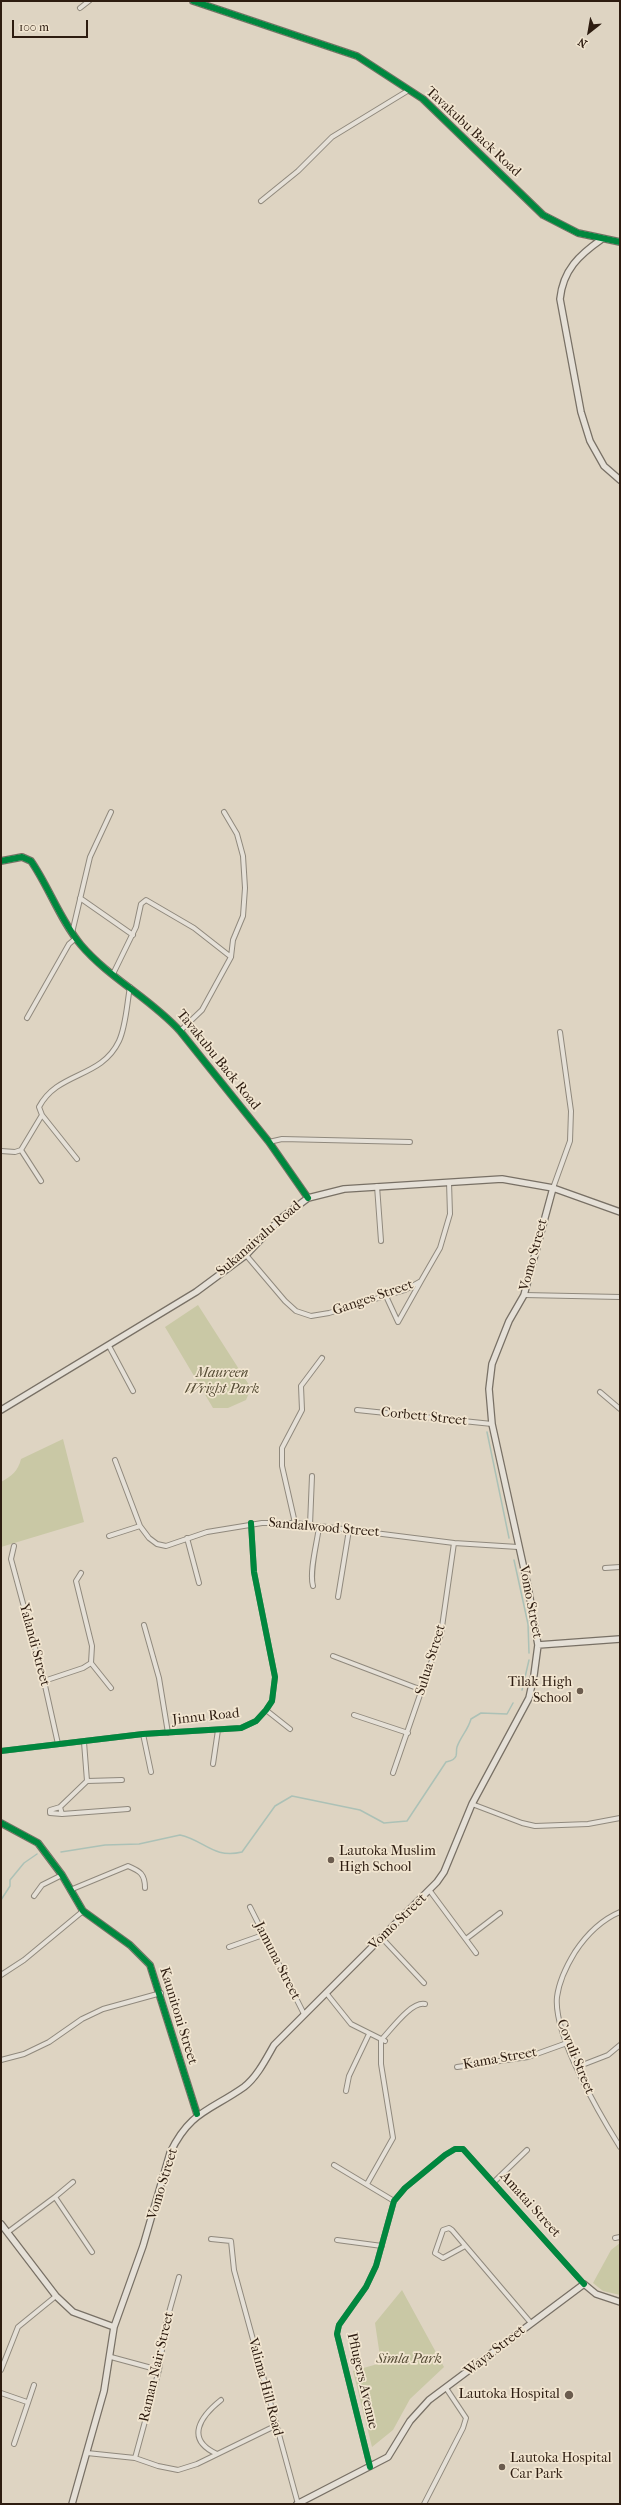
<!DOCTYPE html>
<html>
<head>
<meta charset="utf-8">
<style>
	body { margin:0 }
	#map { position:relative; width:621px; height:2505px; overflow:hidden; background:#ded4c2; font-family:"IM FELL French Canon",serif }
	canvas { display:block }
	.frame { position:absolute; inset:0; border:2px solid #2d1c10; pointer-events:none }
	.north { position:absolute; left:569px; top:12px; width:40px; height:40px; -webkit-text-stroke:3px #f1e5d0; paint-order:stroke; rotate:211deg; font-size:11px; font-weight:700; line-height:16px; text-align:center; color:#2d1c10 }
	.north::after { content:''; display:block; margin:auto; width:14px; height:18px; background:#2d1c10; clip-path:polygon(50% 0,100% 100%,50% 72%,0 100%) }
	.scale { position:absolute; left:12px; top:20px; width:76px; height:18px; box-sizing:border-box; border:2px solid #2d1c10; border-top:0; padding-left:5px; font-size:12px; line-height:14px; white-space:nowrap; color:#2d1c10; -webkit-text-stroke:3px #f1e5d0; paint-order:stroke }
</style>
</head>
<body>
<div id="map">
<canvas width="621" height="2505"></canvas>
<div class="frame"></div>
<div class="north">N</div>
<div class="scale">100 m</div>
</div>
<script>
const ctx = document.querySelector('canvas').getContext('2d');
ctx.lineJoin = 'round';
function fill(path, color) { ctx.fillStyle = color; ctx.fill(path, 'evenodd'); }
function strokePath(path, color, width, dash) { ctx.strokeStyle = color; ctx.lineWidth = width; ctx.lineCap = dash ? 'butt' : 'round'; ctx.setLineDash(dash || []); ctx.stroke(path); }
function write(font, color, halo, rows, align = 'center') {
  ctx.font = font + ' "IM FELL French Canon",serif'; ctx.lineWidth = 3.5; ctx.setLineDash([]); ctx.textBaseline = 'middle'; ctx.strokeStyle = halo; ctx.fillStyle = color; for (const [text, x, y, turn = 0] of rows) {
    ctx.save(); ctx.translate(x, y); ctx.rotate((+turn || 0) * Math.PI / 180); ctx.textAlign = isNaN(turn) ? turn : align; if (halo) ctx.strokeText(text, 0, 0); ctx.fillText(text, 0, 0); ctx.restore();
  }
}
const green = new Path2D(`
	M198,1305L251,1388L246,1400L228,1408H213L165,1327Z
	M63,1439L84,1522L1,1547V1482C12,1476 18,1471 21,1459Z
	M620,2243V2295L603,2291L593,2283L611,2250Z
	M402,2290L444,2367L410,2399L393,2430L372,2447L353,2371L381,2363L375,2323Z`);
const stream = new Path2D(`
	M487,1432L509,1538
	M514,1560L528,1624L529,1653
	M522,1690L529,1660
	M61,1852L105,1845L139,1844L180,1835C204,1840 213,1859 242,1852L275,1806L292,1796L360,1810L384,1823L407,1821L446,1762C450,1761 454,1761 456,1756C457,1753 456,1750 457,1747C461,1736 468,1730 471,1719L481,1713L507,1714L513,1703
	M1,1900L10,1886V1880L24,1863L37,1854`);
const street = new Path2D(`
	M80,8L89,1
	M261,201L298,171L332,137L409,90
	M80,898L133,935
	M72,933L90,857L111,812
	M113,974L136,927L141,904L146,900L194,928L231,957
	M27,1018L69,944L76,938
	M180,1031L202,1010L231,957L233,940L243,916L245,888L243,856L237,834L224,812
	M269,1142L282,1139L410,1142
	M21,1150L41,1181
	M1,1151L15,1152L21,1150L42,1115
	M77,1159L42,1115L39,1107C58,1071 101,1079 119,1041C126,1026 127,1003 130,987
	M377,1186L381,1241
	M553,1188L570,1141L571,1111L560,1032
	M246,1255L285,1301L296,1311L311,1316L329,1313L405,1290L421,1281L440,1248L450,1214L449,1182
	M524,1295L620,1297
	M386,1296L398,1322L421,1281
	M109,1346L133,1391
	M600,1392L620,1409
	M357,1410L492,1424
	M115,1460L140,1526L149,1538L157,1544L166,1546L207,1532L262,1523H295L454,1543L518,1547
	M295,1523L282,1466V1448L302,1410L301,1386L322,1358
	M310,1525L312,1476
	M109,1536L140,1526
	M187,1538L199,1583
	M14,1546L11,1559L44,1681L58,1744
	M605,1568L620,1567
	M313,1586C309,1572 317,1543 319,1527
	M338,1597L349,1530
	M144,1625L159,1678L168,1733
	M333,1656L422,1690
	M91,1663L111,1688
	M44,1681L83,1668L91,1663L92,1646L76,1581L81,1573
	M266,1710L290,1729
	M354,1715L408,1733
	M143,1734L151,1772
	M84,1742L87,1781L60,1807L62,1814L128,1809
	M1,1751L143,1734L241,1728L256,1721L266,1710L272,1701L275,1677L254,1572L251,1523
	M213,1764L218,1730
	M393,1773L441,1634L454,1543
	M87,1781L122,1780
	M472,1804L522,1823L535,1826L588,1824L620,1818
	M60,1807L50,1810V1813L62,1814
	M70,1890L128,1866C140,1871 145,1874 145,1888
	M430,1891L476,1953
	M34,1896L42,1885L62,1875
	M250,1907L304,2014
	M620,1912C601,1920 587,1934 575,1952C567,1965 559,1981 557,1997C553,2035 600,2115 620,2147
	M381,1937L424,1983
	M466,1939L500,1913
	M229,1947L263,1935
	M1,1975L24,1960L83,1911
	M327,1994L351,2024L385,2041
	M1,2060L24,2054L49,2042L82,2019L103,2009L161,1993
	M457,2067L528,2057L567,2043
	M577,2067L608,2055L620,2045
	M346,2091L349,2076L369,2034
	M334,2165L394,2201
	M494,2182L527,2150
	M367,2184L393,2138L381,2064V2040C391,2030 411,2001 425,2004
	M55,2197L73,2182
	M8,2232L55,2197L92,2252
	M615,2238L620,2237
	M211,2239L231,2241L234,2270L298,2504
	M337,2240L382,2246
	M465,2246L443,2258L435,2253L443,2230L449,2228L452,2230L531,2323
	M111,2357L159,2370
	M1,2370L18,2327L56,2296
	M1,2393L27,2402
	M14,2444L34,2385
	M87,2453L135,2458L158,2466L178,2470L197,2464L275,2426
	M217,2454C184,2439 201,2416 221,2400
	M135,2458L159,2370L166,2323L179,2277
	M370,2467L337,2334L339,2325L366,2287L376,2266L394,2201L405,2188L445,2155L455,2149H463L584,2284
	M424,2504L463,2428L466,2418L446,2388`);
const secondary = new Path2D(`
	M193,1L357,56L423,99L543,215L578,233L620,242
	M602,239C579,255 563,270 560,299L581,412L590,441L604,466L620,480
	M1,861L22,857L31,861C49,887 60,920 81,945C109,978 150,998 180,1031L269,1142L308,1198
	M1,1410L196,1292L246,1255L280,1219L308,1198L344,1189L502,1179L553,1188L620,1212
	M538,1645L620,1639
	M1,1823L38,1843L62,1875L83,1911L130,1945L150,1965L197,2114
	M1,2224L56,2296L73,2312L114,2327
	M72,2504L104,2391L114,2327L143,2246L170,2153C190,2111 210,2111 244,2087C257,2077 266,2059 274,2045L437,1882L444,1872L472,1804L529,1698L534,1675L538,1645L528,1587L492,1424L489,1389L492,1364L509,1321L524,1295L553,1188
	M297,2504L388,2457L410,2421L429,2400L584,2284L596,2294L620,2302`);
const cycleway = new Path2D(`
	M193,1L357,56L423,99L543,215L578,233L620,242
	M1,861L22,857L31,861C49,887 60,920 81,945C109,978 150,998 180,1031L269,1142L308,1198
	M1,1751L143,1734L241,1728L256,1721L266,1710L272,1701L275,1677L254,1572L251,1523
	M1,1823L38,1843L62,1875L83,1911L130,1945L150,1965L197,2114
	M370,2467L337,2334L339,2325L366,2287L376,2266L394,2201L405,2188L445,2155L455,2149H463L584,2284`);
const markers = [
	[580,1691,4,"#6b5c4e"],
	[331,1860,4,"#6b5c4e"],
	[569,2395,5,"#6b5c4e"],
	[502,2467,4,"#6b5c4e"]
];
const streetNames = [
	["Tavakubu Back Road",473,132,43],
	["Tavakubu Back Road",218,1060,51],
	["Sukanaivalu Road",259,1239,-41],
	["Vomo Street",534,1255,-75],
	["Ganges Street",373,1298,-19],
	["Corbett Street",424,1417,6],
	["Sandalwood Street",324,1528,5],
	["Vomo Street",530,1602,79],
	["Yalandi Street",34,1645,75],
	["Sulua Street",431,1660,-73],
	["Jinnu Road",206,1717,-6],
	["Vomo Street",398,1922,-44],
	["Jamuna Street",277,1961,63],
	["Kaunitoni Street",178,2016,73],
	["Covuli Street",575,2057,68],
	["Kama Street",500,2059,-10],
	["Vomo Street",163,2184,-73],
	["Amatai Street",530,2205,48],
	["Waya Street",495,2351,-38],
	["Raman Nair Street",157,2367,-77],
	["Pflugers Avenue",362,2381,77],
	["Valima Hill Road",265,2387,75]
];
const parkNames = [
	["Maureen",222,1374],
	["Wright Park",222,1390],
	["Simla Park",409,2360]
];
const poiNames = [
	["Tilak High",572,1683],
	["School",572,1699],
	["Lautoka Muslim",339,1852,"left"],
	["High School",339,1868,"left"],
	["Lautoka Hospital",560,2395],
	["Lautoka Hospital",510,2459,"left"],
	["Car Park",510,2475,"left"]
];
fill(green, '#c9c8a5');
strokePath(stream, '#acc1b6', 1.5);
strokePath(street, '#90897d', 6);
strokePath(secondary, '#787065', 8);
strokePath(street, '#e5e0d7', 4);
strokePath(secondary, '#e5e0d7', 5.5);
strokePath(cycleway, '#00873e', 6);
for (const [x, y, r, color] of markers) { const dot = new Path2D(); dot.arc(x, y, r, 0, 2 * Math.PI); ctx.fillStyle = color; ctx.fill(dot); strokePath(dot, '#f1e5d0', 1.5); }
write('14px', '#2d1c10', '#f1e5d0', streetNames);
write('italic 14px', '#564d36', '#f1e5d0', parkNames);
write('14px', '#2d1c10', '#f1e5d0', poiNames, 'right');
</script>
</body>
</html>
